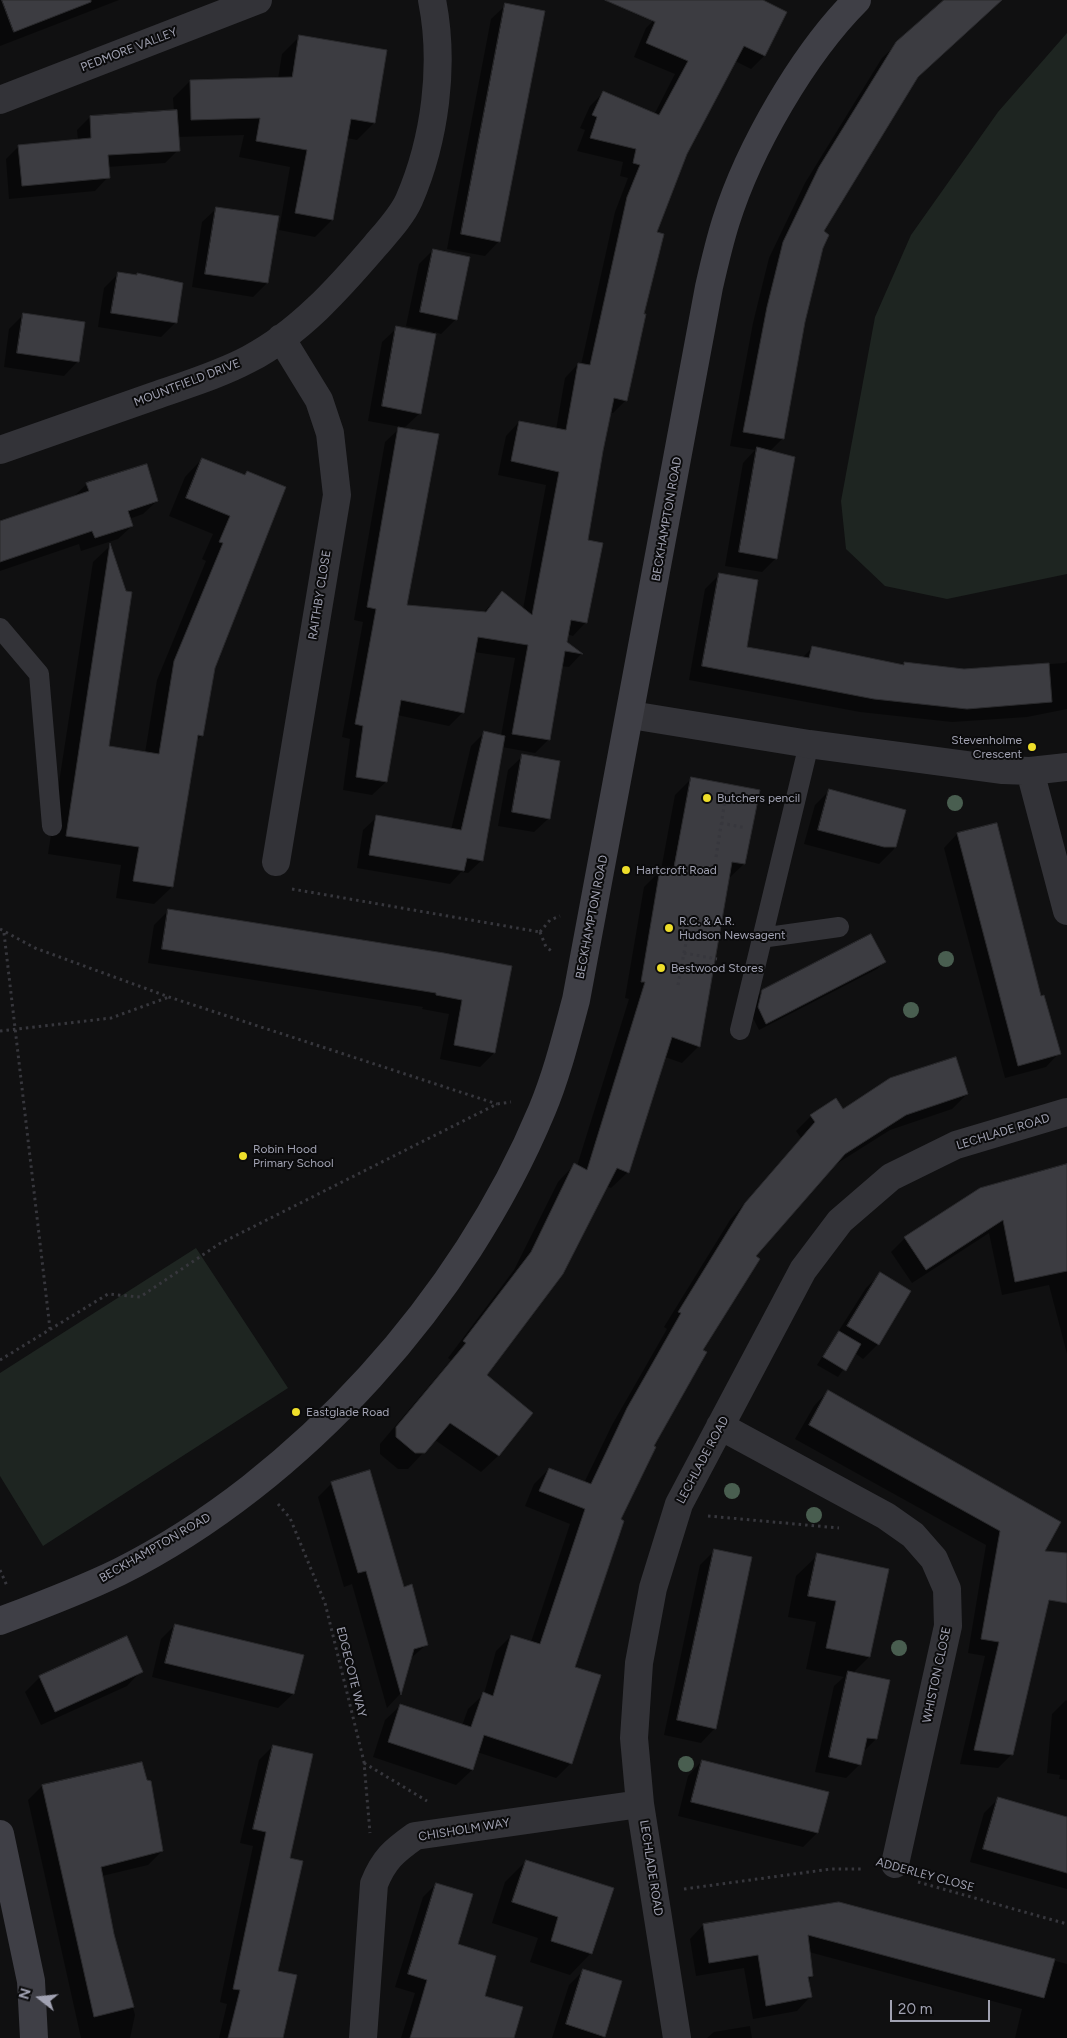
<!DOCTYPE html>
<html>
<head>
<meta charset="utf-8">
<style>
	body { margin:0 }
	#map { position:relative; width:1067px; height:2038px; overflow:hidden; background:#101011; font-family:Figtree,sans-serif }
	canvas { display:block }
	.north { position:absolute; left:15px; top:1973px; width:50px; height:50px; -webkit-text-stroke:4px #0b0b0c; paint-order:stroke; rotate:286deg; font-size:14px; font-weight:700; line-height:20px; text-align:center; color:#a1a2b2 }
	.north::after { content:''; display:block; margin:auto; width:18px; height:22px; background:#a1a2b2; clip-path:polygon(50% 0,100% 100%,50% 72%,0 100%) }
	.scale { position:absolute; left:890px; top:2000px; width:100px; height:22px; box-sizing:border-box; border:2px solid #a1a2b2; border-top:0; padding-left:6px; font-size:15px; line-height:18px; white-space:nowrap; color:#a1a2b2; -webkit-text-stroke:4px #0b0b0c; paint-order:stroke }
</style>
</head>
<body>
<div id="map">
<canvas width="1067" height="2038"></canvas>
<div class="north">N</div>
<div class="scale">20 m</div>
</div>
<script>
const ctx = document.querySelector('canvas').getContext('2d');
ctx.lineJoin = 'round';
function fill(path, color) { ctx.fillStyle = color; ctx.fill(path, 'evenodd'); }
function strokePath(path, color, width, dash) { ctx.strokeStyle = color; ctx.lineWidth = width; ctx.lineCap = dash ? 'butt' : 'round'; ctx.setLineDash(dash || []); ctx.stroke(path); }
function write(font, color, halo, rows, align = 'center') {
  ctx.font = font + ' Figtree,sans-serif'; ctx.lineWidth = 4; ctx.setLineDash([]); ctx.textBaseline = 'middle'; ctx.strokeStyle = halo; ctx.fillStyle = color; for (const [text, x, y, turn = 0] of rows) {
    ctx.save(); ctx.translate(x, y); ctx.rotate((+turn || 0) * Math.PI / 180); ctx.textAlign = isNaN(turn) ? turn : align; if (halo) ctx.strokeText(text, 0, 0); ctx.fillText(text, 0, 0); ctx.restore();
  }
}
const green = new Path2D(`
	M1067,33V574L947,599L885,586L846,549L841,501L875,317L911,235L998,112Z
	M196,1248L288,1388L43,1546L0,1476V1373Z`);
const shadow = new Path2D(`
	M0,0H119L0,46Z
	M652,0H760L785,13L764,56L751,69L735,61L685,154L655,233L643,315L626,400L613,413H609L587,541L586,622L573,636L567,634L566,642L581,654L569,667L561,666L548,740L535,753L502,747L482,860L468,873L461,872L450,884L357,868L363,830L377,817L451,830L471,746L484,733L501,736L515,658L474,652L463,712L449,726L397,715L386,782L372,795L343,790L350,739L342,737L363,622L354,620L385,442L401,427L368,421L382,342L397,328L432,334L433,332L406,326L419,264L433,250L456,319L441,334L435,332L420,413L403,429L406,606L483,613L502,593L523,609L546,485L498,475L506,436L519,422L556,430L565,378L578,364L581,365L615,212L628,178L620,176L623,162L577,151L585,130L580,128L590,106L603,93L654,115L675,74L634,57L646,28L659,15Z
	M945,0H995L917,77L822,231L783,438L770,451L776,558L762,572L725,566L743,463L755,450L730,446L753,323L769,258L805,183L882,58Z
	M506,5L499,241L485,256L447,249L491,19Z
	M299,37L374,123L357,140L347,138L332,220L315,237L279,230L290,167L239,157L244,135L177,137L178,150L165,163L107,167L108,177L95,191L9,199L6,159L19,146L78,140L77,130L90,117L174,112L173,98L190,81L278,79L282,54Z
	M216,209L267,283L253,297L192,287L202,222Z
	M118,274L135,276L138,274L181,284L175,323L161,337L98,327L104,288Z
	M23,315L78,361L64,376L4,367L9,329Z
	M202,459L244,476L202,735L195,742L172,887L154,904L116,898L121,865L48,854L93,562L110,546L107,747L145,753L157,680L206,561L202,559L213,534L169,516L185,477Z
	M87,484L157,501L143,514L129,519L132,526L118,539L81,551L79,544L0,571V523L73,497Z
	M719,575L745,648L802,658L813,647L902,666L904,663L964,670L1065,663L1067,661V709L1027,717L952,722L860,712L689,680L705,589Z
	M523,756L549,818L534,832L498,826L508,770Z
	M691,779L744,864L728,879L699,1046L682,1063L665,1057L628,1172L611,1188L606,1186L486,1375L531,1414L498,1456L481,1472L435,1440L408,1469H398L380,1454V1444L451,1360L448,1358L514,1270L558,1182L574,1165L577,1166L629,999L625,998L644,887L661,870L675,795Z
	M829,791L904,811L894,849L879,864L804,844L815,805Z
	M957,834L1040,997L1059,1053L1046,1067L1005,1078L944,848Z
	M169,910L444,954L494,1053L480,1067L440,1059L449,1014L422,1009L423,1007L148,963L154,925Z
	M884,962L877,969L759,1030L751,1014L755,998L763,991Z
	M967,1094L952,1109L890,1130L833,1166L754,1256L652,1446L619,1520L574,1667L571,1763L556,1778L477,1752L472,1770L456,1785L373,1757L385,1720L401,1705L462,1726L468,1709L484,1694L496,1651L511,1636L531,1642L570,1524L525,1506L534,1484L549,1469L584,1483L612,1425L667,1329L664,1327L730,1220L801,1138L796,1131L811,1116Z
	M1067,1166V1354L1049,1285L1002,1295L989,1233L912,1283L891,1252L905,1238Z
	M880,1274L909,1292L878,1344L863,1359L855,1353L838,1377L817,1365L866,1288Z
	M828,1391L1042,1512L1012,1754L998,1768L960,1764L985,1656L968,1653L986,1545L795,1439L814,1406Z
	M332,1483L403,1588L427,1644L410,1659L400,1694L387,1708L352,1584L344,1587L318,1497Z
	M714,1551L715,1728L701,1743L664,1735L700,1565Z
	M818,1555L869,1657L853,1673L876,1739L863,1752L860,1764L846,1778L815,1772L834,1686L844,1677L806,1669L816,1622L788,1617L796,1576Z
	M175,1625L302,1656L293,1694L278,1708L152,1677L161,1639Z
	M141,1671L127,1686L41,1725L25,1692L40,1677Z
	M1066,1700L1067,1701V1780L1059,1779L1060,1775L1047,1773L1052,1714Z
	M273,1746L288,1859L277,1972L282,2038H219L227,2004L220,2002L253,1846L240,1843L259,1760Z
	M702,1761L817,1833L803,1847L678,1816L688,1776Z
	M141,1764L162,1851L148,1865L102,1876L113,1935L135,2015L130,2038H81L28,1800L42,1786Z
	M998,1799L1067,1819V1889L970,1862L984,1813Z
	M526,1861L591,1953L570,1975L530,1962L538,1938L492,1923L505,1882Z
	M436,1884L456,1945L483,1997L509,2038H401L415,1993L395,1987L423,1897Z
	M838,1903L1067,1964V2038H1015L1022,2009L809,1952L812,1976L807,1981L810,1997L797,2011L753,2019L744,1968L696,1976L690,1939L703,1925Z
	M584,1970L604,2036L602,2038H552L569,1985Z
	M750,2026L752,2038H707L714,2032Z`);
const building = new Path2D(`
	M2,0H91V2L14,32Z
	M605,0H763L787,12L765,56L744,46L687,154L657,232L664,234L644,314H646L627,401L614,398L603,451L588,540L603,543L587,623L571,620L567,642L583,654L565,651L550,740L512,734L528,645L478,637L464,713L401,700L387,782L356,777L363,726L355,724L376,609L367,607L398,427L439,434L407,605L486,612L502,591L532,615L559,472L511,461L519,421L566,430L578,363L590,365L627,197L640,165L633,163L636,149L590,138L597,117L592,115L603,91L659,115L688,61L646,43L655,22Z
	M944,0H1002L918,77L824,231L829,235L823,248L805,322L784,439L743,432L767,307L783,242L819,167L896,42Z
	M505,3L545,11L500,242L461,234Z
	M299,35L387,50L375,123L351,119L333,220L295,213L307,150L256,141L260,118L191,120L190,80L292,77Z
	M177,110L180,151L108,155L110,178L22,186L18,145L91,138L90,116Z
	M216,207L279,216L268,283L205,274Z
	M433,249L470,257L457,320L420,312Z
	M118,272L137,275V273L183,283L177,323L111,313Z
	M23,313L85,322L79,362L17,353Z
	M396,326L436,334L421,414L382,406Z
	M757,447L795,457L777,559L739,552Z
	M202,458L245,475L247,471L286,487L215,668L203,736L198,735L173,887L133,881L139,847L66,836L110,543L126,591L132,592L109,746L159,754L174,661L223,543L219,542L230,516L186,498Z
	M147,464L158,501L128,511L133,526L95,538L92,531L0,562V521L89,491L86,483Z
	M719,573L758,580L747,647L809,658L812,646L904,665V662L964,669L1049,663L1052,702L967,709L874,699L702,666Z
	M484,731L505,736L483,861L467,858L464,871L369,855L376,815L461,830Z
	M522,754L560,761L550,819L512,812Z
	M691,777L760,790L745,864L732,862L700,1047L672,1037L629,1173L617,1168L563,1274L487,1375L533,1413L499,1456L450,1423L425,1453H415L396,1437V1427L466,1343L463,1341L531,1252L574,1163L587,1170L645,982H641L660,869L673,871Z
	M829,789L906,810L896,847H884L818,830Z
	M997,823L1041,996L1044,995L1061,1054L1018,1066L957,833Z
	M168,909L444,953L512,966L495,1053L454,1045L462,1000L436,995V993L162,949Z
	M871,934L886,962L766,1024L758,1007L762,990Z
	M956,1057L968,1094L906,1115L845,1154L756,1256L760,1259L703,1350L707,1352L654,1446L656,1447L621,1519L624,1521L575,1667L601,1675L572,1764L484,1735L473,1770L388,1742L400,1704L471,1727L483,1692L493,1696L511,1635L540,1644L585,1509L539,1491L549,1468L591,1484L627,1408L681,1313L678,1312L745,1203L815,1122L810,1115L836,1098L843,1109L890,1078Z
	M1067,1164V1271L1015,1282L1003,1220L926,1270L904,1237L980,1188Z
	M880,1272L911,1291L879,1345L847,1326Z
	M839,1331L861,1344L846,1371L823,1357Z
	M828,1390L1061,1522L1045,1551L1067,1553V1603L1049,1600L1013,1755L974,1750L999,1642L981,1639L1000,1531L809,1425Z
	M370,1470L404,1587L412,1584L428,1645L414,1649L401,1695L366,1571L358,1573L331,1482Z
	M714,1549L752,1557L716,1729L677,1720Z
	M817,1553L889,1569L870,1657L826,1648L836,1601L808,1596Z
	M175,1624L304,1655L294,1694L165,1663Z
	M127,1636L143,1672L55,1712L39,1676Z
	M848,1671L890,1680L877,1739L867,1738L861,1765L829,1757Z
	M273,1745L313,1754L290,1858L303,1861L278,1971L297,1975L283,2038H228L240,1990L233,1989L266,1832L253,1829Z
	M702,1760L829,1792L818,1833L691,1802Z
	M142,1762L147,1780L151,1781L163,1851L101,1867L114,1934L134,2007L94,2017L42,1785Z
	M998,1797L1067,1817V1873L983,1849Z
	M526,1860L614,1888L592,1954L551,1941L558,1917L512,1902Z
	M436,1883L473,1894L458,1944L496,1956L485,1996L523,2007L514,2038H410L427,1980L408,1974Z
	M839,1902L1055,1959L1044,1998L808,1935L813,1976L808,1977L812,1997L766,2006L758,1955L709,1963L703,1924Z
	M583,1969L622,1981L605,2037L566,2024Z`);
const path = new Path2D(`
	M721,823L746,828
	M716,857L727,788
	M292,889L540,932
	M0,929L35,948L169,997L497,1104
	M540,932L550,920L560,916
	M540,932L546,947L553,952
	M4,933L50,1329
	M684,953L717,959
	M678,985L691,916
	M0,1031L111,1018L169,997
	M0,1360L108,1294L140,1297L219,1244L497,1104L511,1102
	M278,1504L290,1518L325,1603L364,1762L370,1833
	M708,1516L839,1528
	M0,1570L7,1586
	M364,1763L427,1801
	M918,1882L1067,1924
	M684,1889L831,1869H864`);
const lane = new Path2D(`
	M0,628L39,674L52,826
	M761,938L839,927
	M740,1030L809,744`);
const street = new Path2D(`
	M0,100L258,0
	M0,450C51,432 102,414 154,396C185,385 219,375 249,359C299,333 339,288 375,246C386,233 402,216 409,200C435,140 445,65 432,0
	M631,715L809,744L1003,770L1030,771L1067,767
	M1030,771L1067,911
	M276,862L337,495L330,433L319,400L281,338
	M720,1426L886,1516L913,1535L934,1559L947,1589L948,1626L895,1864
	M363,2038L374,1884C384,1859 394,1851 415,1836L640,1804
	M677,2038L640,1804L634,1738L639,1663L653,1588L679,1504L803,1270L840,1221L891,1177L956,1145L1067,1112`);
const secondary = new Path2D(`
	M0,1621C40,1606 80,1591 119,1572C302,1480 464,1298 542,1110C557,1074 566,1037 576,1000L709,287C714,265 719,243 726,221C749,148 803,54 857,0
	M0,1834L31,1981L34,2038`);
const trees = [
	[955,803],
	[946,959],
	[911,1010],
	[732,1491],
	[814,1515],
	[899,1648],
	[686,1764]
];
const markers = [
	[1032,747,5,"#eede2a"],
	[707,798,5,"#eede2a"],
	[626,870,5,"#eede2a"],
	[669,928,5,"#eede2a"],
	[661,968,5,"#eede2a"],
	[243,1156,5,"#eede2a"],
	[296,1412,5,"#eede2a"]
];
const streetNames = [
	["PEDMORE VALLEY",129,50,-21],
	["MOUNTFIELD DRIVE",187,383,-21],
	["BECKHAMPTON ROAD",667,519,-80],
	["RAITHBY CLOSE",320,595,-81],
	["BECKHAMPTON ROAD",592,917,-79],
	["LECHLADE ROAD",1003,1132,-17],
	["LECHLADE ROAD",703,1460,-62],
	["BECKHAMPTON ROAD",155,1548,-30],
	["EDGECOTE WAY",351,1672,76],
	["WHISTON CLOSE",937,1675,-78],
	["CHISHOLM WAY",464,1830,-9],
	["LECHLADE ROAD",651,1868,81],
	["ADDERLEY CLOSE",925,1875,15]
];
const poiNames = [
	["Stevenholme",1022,740,"right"],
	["Crescent",1022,754,"right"],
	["Butchers pencil",717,798],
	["Hartcroft Road",636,870],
	["R.C. & A.R.",679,921],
	["Hudson Newsagent",679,935],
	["Bestwood Stores",671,968],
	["Robin Hood",253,1149],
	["Primary School",253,1163],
	["Eastglade Road",306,1412]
];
fill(green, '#1e2521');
fill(shadow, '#0007');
fill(building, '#3c3c41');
strokePath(building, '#2a2a2d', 1);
strokePath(path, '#37373d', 3, [2.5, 4]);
strokePath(lane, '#333338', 20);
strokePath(street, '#333338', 28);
strokePath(secondary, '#3f3f46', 28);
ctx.fillStyle = '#495e50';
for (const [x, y] of trees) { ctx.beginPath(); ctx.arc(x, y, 8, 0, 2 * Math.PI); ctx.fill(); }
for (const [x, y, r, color] of markers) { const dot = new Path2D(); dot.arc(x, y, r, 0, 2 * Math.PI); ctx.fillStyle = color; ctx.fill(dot); strokePath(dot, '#0b0b0c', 2); }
write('12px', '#a1a2b2', '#0b0b0c', streetNames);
write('12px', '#a1a2b2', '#0b0b0c', poiNames, 'left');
</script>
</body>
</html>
